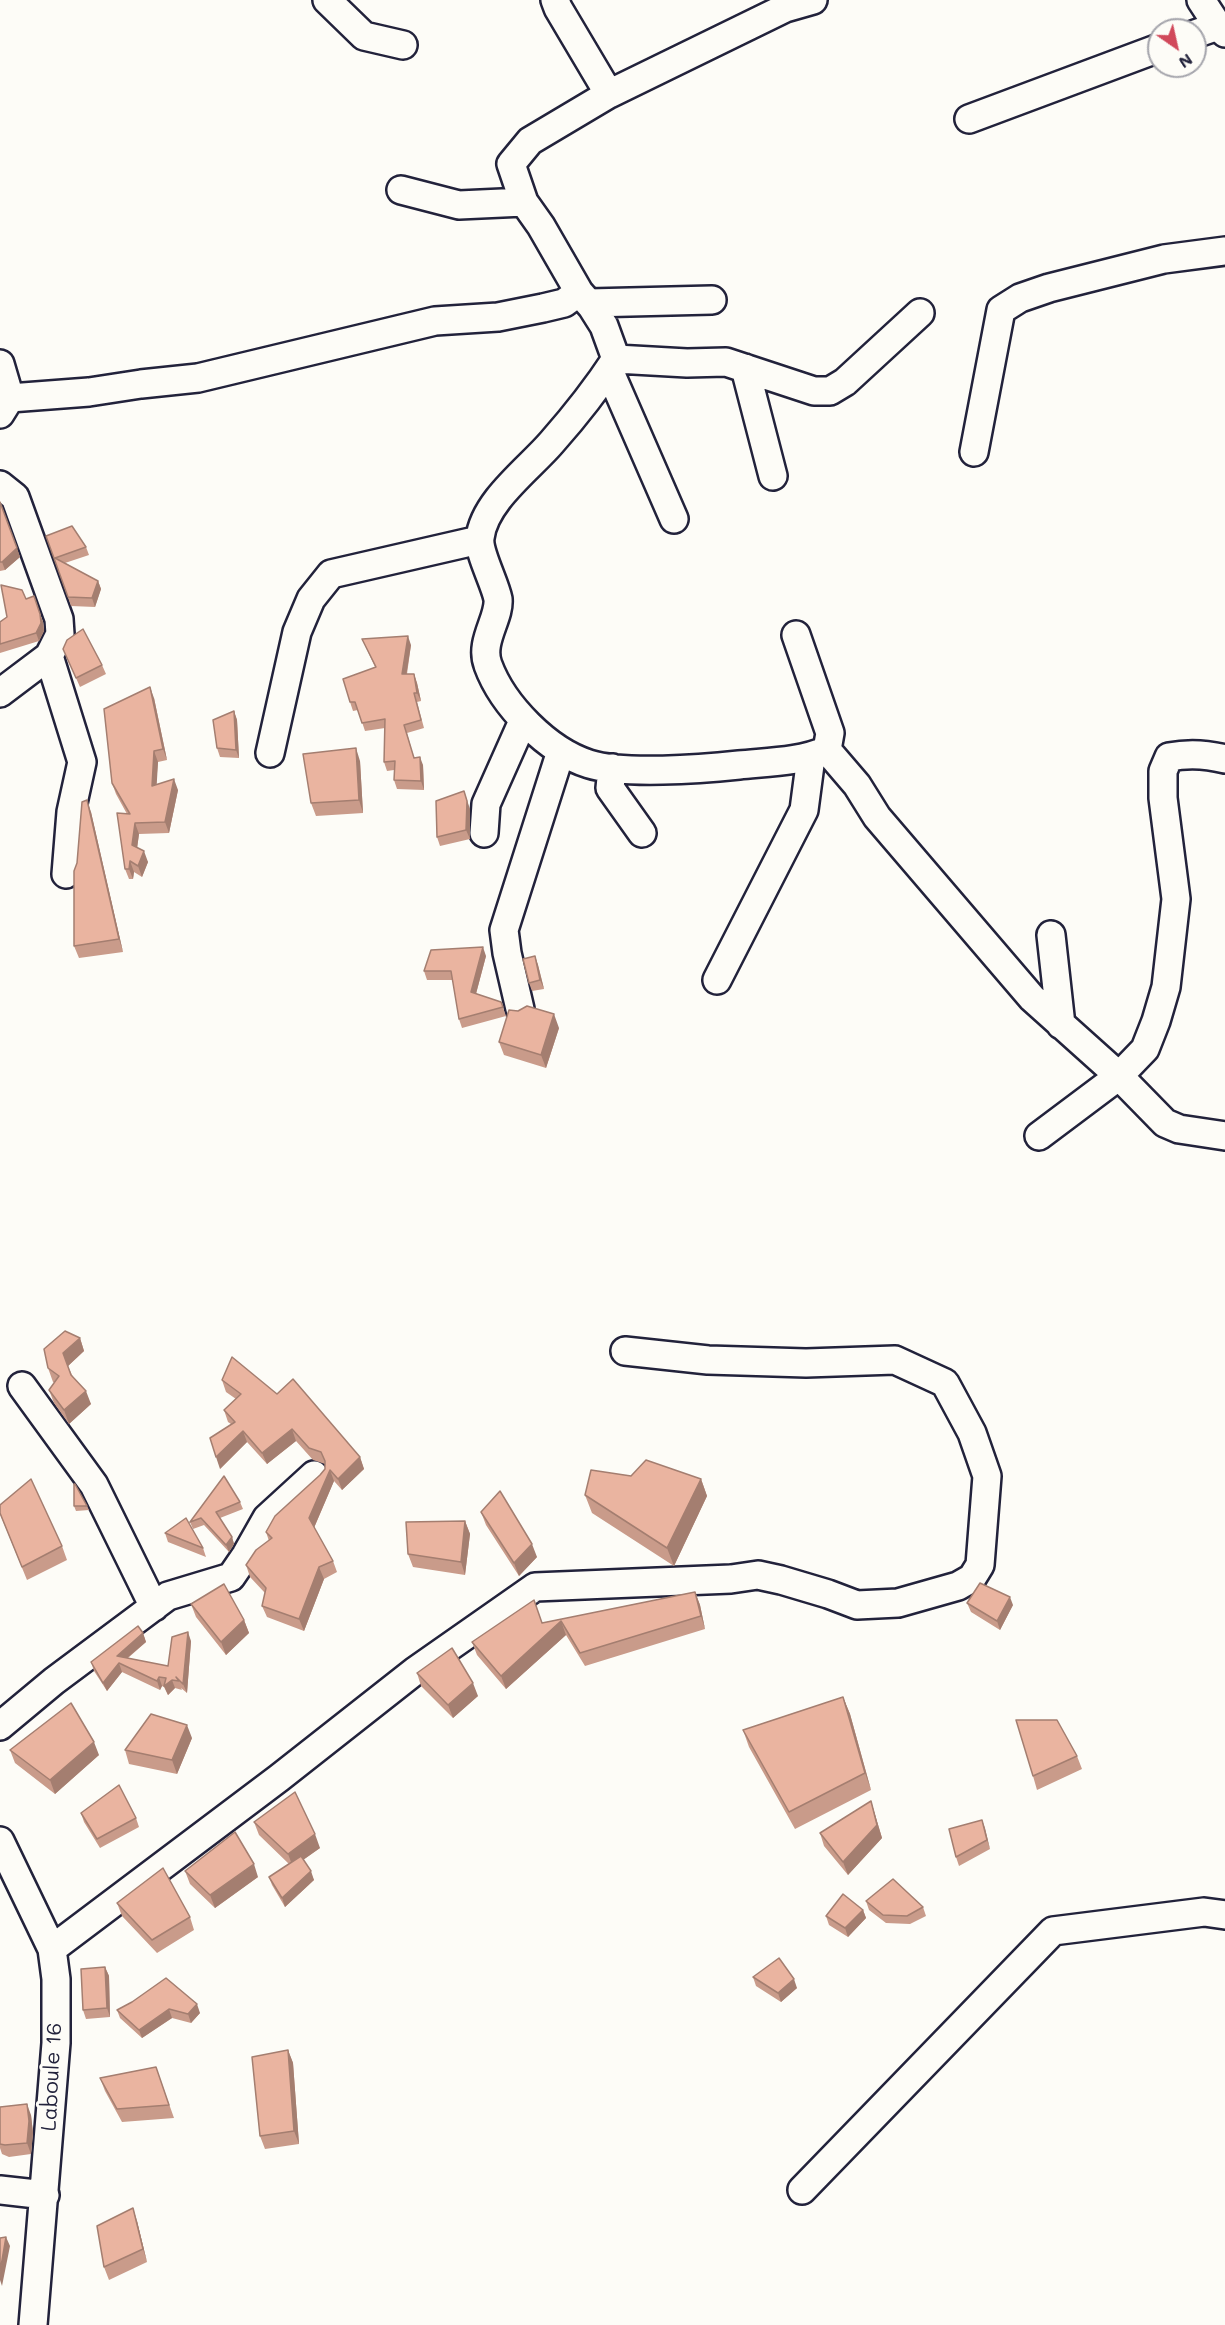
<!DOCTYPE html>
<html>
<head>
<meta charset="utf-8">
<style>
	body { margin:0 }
	#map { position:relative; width:1225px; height:2325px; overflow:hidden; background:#fdfcf7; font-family:Mali,sans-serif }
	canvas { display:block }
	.north { position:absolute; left:1147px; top:18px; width:60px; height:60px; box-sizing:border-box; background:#fdfcf7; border:2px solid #a5a5ac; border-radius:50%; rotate:146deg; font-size:16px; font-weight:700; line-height:24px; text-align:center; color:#22223b }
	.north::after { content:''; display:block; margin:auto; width:21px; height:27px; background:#d1495b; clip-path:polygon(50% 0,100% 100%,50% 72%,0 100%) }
</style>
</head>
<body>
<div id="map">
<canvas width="1225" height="2325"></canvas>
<div class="north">N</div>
</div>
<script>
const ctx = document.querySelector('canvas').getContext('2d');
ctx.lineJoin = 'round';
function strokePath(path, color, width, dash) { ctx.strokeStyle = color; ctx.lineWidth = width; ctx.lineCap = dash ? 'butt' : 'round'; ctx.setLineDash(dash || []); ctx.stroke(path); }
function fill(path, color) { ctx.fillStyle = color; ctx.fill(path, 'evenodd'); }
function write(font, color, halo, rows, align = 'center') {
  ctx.font = font + ' Mali,sans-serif'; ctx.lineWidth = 6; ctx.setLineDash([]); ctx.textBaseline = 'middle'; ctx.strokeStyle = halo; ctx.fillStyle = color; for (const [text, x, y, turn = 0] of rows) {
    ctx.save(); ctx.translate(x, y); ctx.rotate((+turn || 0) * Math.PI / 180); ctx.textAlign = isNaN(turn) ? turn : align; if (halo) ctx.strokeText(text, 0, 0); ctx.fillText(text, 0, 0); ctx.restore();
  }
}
const minor = new Path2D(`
	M327,0L364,36L403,45
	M555,0L558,8L609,94
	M813,0L785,8L609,94L530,141L511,164L524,202L541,226L579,292L592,307L604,326L616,359L687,363L726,362L814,391H830L845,382L920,313
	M1201,0L1218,26L1225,33
	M1195,34L1218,26
	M969,119L1159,48
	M401,190L459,205L524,202
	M589,303L712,300
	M616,359C597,388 575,416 552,442C530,468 484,501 480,538C478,552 495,583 498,599C500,618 479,642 488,665C503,706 548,751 589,764C624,775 701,769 739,765C768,762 800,762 827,750L830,733L796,635
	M0,364L10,398L0,414
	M745,368L773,476
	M609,370L674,519
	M10,398L89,392L141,384L198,378L435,321L498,317L543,308L564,303L579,292
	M974,452L1001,310L1020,298L1049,288L1164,259L1225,251
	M0,485L15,497L59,619L60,634L49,656L82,762L71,812L66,874
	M0,693L49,656
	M827,750L857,785L877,817L1032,998L1119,1076L1165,1123L1179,1129L1225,1136
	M270,753L297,632L311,599L331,574L479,540
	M612,768L610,788L642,833
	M484,833L486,804L523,721
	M1051,935L1061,1025
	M717,980L804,810L811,757
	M520,1009L507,953L504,930L561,751
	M1039,1136L1119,1076L1145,1049L1156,1021L1166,987L1176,899L1163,798V771L1169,757C1189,753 1206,754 1225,759
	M22,1386L94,1485L154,1607
	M0,1726L54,1681L168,1596L231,1577L246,1555L267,1518L314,1475
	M0,1841L52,1949L56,1979V2043L33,2325
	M52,1949L279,1778L415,1671L535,1587L731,1579L758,1575L781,1580L828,1594L857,1605L898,1603L958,1586L972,1578L980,1565L987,1476L972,1433L945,1383L895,1360L806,1363L708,1360L625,1351
	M0,2190L45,2195
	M802,2190L1053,1931L1204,1912L1225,1915`);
const wall = new Path2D(`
	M0,502L20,557L5,570L0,571Z
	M46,536L86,547L89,555L65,563L98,581L101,589L95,607L71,606Z
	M34,596L43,622L44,631L39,641L0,653V622L7,617L26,599Z
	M362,639L411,645L407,674H414L417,683L421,701L417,702L424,728L407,733L414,758L423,765L424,790L397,789L394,780V770L387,771L384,762L385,728L365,731L358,710L353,711L350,702L375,667Z
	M63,649L102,665L106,674L80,687Z
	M154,698L167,760L158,762L156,784L178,790L169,833L139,834L137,848L148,862L142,877L134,872L133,879H129L125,869L127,814L116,794L112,783Z
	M234,711L237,720L239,758L220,757L217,748Z
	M360,761L363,813L316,816L311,803Z
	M470,809V839L440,846L437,837Z
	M91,812L123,952L79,958L74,946L77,863Z
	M486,956L476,994L501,1002L506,1016L462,1028L459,1019L453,980H427L424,971Z
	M535,956L538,965L544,989L532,991L529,983Z
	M559,1028L546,1068L504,1055L499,1042Z
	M80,1338L84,1351L68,1366L72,1375L91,1404L69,1424L54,1403L49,1390L55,1383L53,1382L48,1368Z
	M222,1380L277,1394L360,1457L364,1469L342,1490L334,1481L314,1528L333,1561L337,1572L324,1579L304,1631L267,1617L262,1606L265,1593L250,1577L246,1565L269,1541L266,1532L320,1475L325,1469V1464L313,1460L296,1441L267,1464L247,1442L220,1469L231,1424L228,1422L224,1410L236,1399L226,1392Z
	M631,1476L701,1479L707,1496L674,1566L592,1513L585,1495Z
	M240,1502L243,1509L220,1518L232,1537L234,1544L229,1552L204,1525L193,1529L190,1522Z
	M74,1506H87L89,1510L76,1511Z
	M481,1512L537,1557L519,1576L486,1525Z
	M0,1514L62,1546L67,1560L27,1580Z
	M465,1521L470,1534L465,1575L413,1567L408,1554Z
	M165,1533L203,1548L206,1557L168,1542Z
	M695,1592L700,1605L705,1629L585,1666L566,1635L506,1689L477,1655L472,1642L542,1623Z
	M967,1603L1013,1605L1000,1630L971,1612Z
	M191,1604L244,1620L249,1633L226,1655L196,1617Z
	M143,1633L146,1642L128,1658L168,1666L191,1641L187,1693L181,1688L182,1690L175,1688L168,1695L164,1687L162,1686L160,1690L122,1672L107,1691L94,1671L91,1662Z
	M417,1673L478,1696L453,1718L421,1686Z
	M843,1697L850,1714L871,1790L795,1829L749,1747L743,1730Z
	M192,1738L177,1774L129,1764L125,1750Z
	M10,1750L99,1755L55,1794L15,1763Z
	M1077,1756L1082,1769L1037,1790L1033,1776Z
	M871,1801L882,1838L848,1875L824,1846L820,1833Z
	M81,1813L136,1818L139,1827L100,1848L84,1822Z
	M982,1820L990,1849L959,1866L956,1857Z
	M254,1822L320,1848L303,1860L314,1880L285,1907L272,1885L269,1877L289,1864L259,1835Z
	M185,1871L258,1877L215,1908L190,1884Z
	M866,1901L923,1907L926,1916L910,1924L886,1923L869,1910Z
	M117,1903L190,1917L194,1930L157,1953L122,1916Z
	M863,1910L866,1918L848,1937L829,1925L826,1916Z
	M105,1967L109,1976L110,2017L86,2019L83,2010Z
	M753,1977L797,1988L781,2002L756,1986Z
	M132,2002L200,2013L191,2023L172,2018L142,2038L120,2018L117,2010Z
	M288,2050L293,2063L299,2144L265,2149L260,2136Z
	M156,2067L174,2118L122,2122L105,2091L100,2078Z
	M0,2107L31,2115L33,2133L31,2154L9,2157L2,2154L0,2148Z
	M137,2221L147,2262L109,2280L104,2267Z`);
const shadedWall = new Path2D(`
	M17,548L20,557L5,570L2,562Z
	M98,581L101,589L95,607L92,598Z
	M40,614L43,622L44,631L39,641L36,633Z
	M408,636L411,645L405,683L402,674Z
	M414,674L417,683L421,701L417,693Z
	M150,687L154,698L167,760L163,749Z
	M234,711L237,720L239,758L236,750Z
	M356,748L360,761L363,813L359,800Z
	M154,751L158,762L156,797L152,786Z
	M420,757L423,765L424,790L421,781Z
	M174,779L178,790L169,833L165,822Z
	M464,791L470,809V839L466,830Z
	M87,800L91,812L123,952L119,939Z
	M135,823L139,834L136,856L132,845Z
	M144,851L148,862L142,877L138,866Z
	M130,861L134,872L133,879L129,869Z
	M483,947L486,956L474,1001L471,992Z
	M535,956L538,965L544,989L540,980Z
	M554,1014L559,1028L546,1068L541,1055Z
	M80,1338L84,1351L68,1366L63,1353Z
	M86,1391L91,1404L69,1424L64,1410Z
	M292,1429L296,1441L267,1464L262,1453Z
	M243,1431L247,1442L220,1469L216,1457Z
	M360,1457L364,1469L342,1490L338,1479Z
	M330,1470L334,1481L313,1530L309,1518Z
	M701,1479L707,1496L674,1566L667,1548Z
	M465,1521L470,1534L465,1575L461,1562Z
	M232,1537L234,1544L229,1552L226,1545Z
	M532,1544L537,1557L519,1576L514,1563Z
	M319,1567L324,1579L304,1631L299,1619Z
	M695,1592L700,1605L705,1629L701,1616Z
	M1010,1597L1013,1605L1000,1630L997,1621Z
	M244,1620L249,1633L226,1655L221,1642Z
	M561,1621L566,1635L506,1689L501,1676Z
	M188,1632L191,1641L187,1693L183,1684Z
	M143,1633L146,1642L120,1664L117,1656Z
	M119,1663L122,1672L107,1691L103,1683Z
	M159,1677L162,1686L160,1690L157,1681Z
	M172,1680L175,1688L168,1695L164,1686Z
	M473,1683L478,1696L453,1718L448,1705Z
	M843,1697L850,1714L871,1790L865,1773Z
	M187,1725L192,1738L177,1774L172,1760Z
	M94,1742L99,1755L55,1794L50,1780Z
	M871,1801L882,1838L848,1875L843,1862Z
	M982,1820L985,1828L990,1849L987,1840Z
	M315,1834L320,1848L293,1867L288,1854Z
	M254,1864L258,1877L215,1908L210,1895Z
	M311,1871L314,1880L285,1907L282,1898Z
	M863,1910L866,1918L848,1937L845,1928Z
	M105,1967L109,1976L110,2017L107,2008Z
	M794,1979L797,1988L781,2002L778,1993Z
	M197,2004L200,2013L191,2023L188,2014Z
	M169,2009L172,2018L142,2038L139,2030Z
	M288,2050L293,2063L299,2144L294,2131Z
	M27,2104L31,2115L33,2133L31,2154L27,2143Z
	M133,2208L137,2221L147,2262L143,2249Z
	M6,2237L10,2246L2,2286L0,2280V2272Z`);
const building = new Path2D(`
	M0,502L17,548L2,562H0Z
	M72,526L86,547L55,558L98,581L92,598L68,597L46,536Z
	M1,585L22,590L26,599L34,596L40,614L41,623L36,633L0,644V622L7,617Z
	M83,629L102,665L76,678L63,649L67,640Z
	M408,636L402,674H414L417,693H414L421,720L404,725L414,758L420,757L421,781L394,780L395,761L384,762L385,719L362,723L355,702H350L343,679L376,667L362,639Z
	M150,687L163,749L154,751L152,786L174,779L165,822L135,823L132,845L144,851L138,866L130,861L129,869H125L117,813L130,814L112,783L104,709Z
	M234,711L236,750L217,748L213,720Z
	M356,748L359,800L311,803L303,754Z
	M464,791L467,801L466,830L437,837L436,801Z
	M87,800L119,939L74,946V871L77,863L82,802Z
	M483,947L471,992L501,1002L503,1007L459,1019L451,971H424L431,950Z
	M535,956L540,980L529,983L523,959Z
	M527,1006L554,1014L541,1055L499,1042L509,1010L518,1011Z
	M65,1331L80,1338L63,1353L71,1375L86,1391L64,1410L49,1390L59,1376L48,1368L44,1349Z
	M232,1357L277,1394L293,1379L360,1457L338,1479L330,1470L309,1518L333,1561L319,1567L299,1619L262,1606L266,1588L246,1565L256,1550L272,1538L266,1532L275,1516L320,1475L325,1469V1461L321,1452L309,1448L292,1429L262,1453L243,1431L216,1457L210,1438L235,1422L224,1410L241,1394L222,1380Z
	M646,1460L701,1479L667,1548L585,1495L591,1470L631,1476Z
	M224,1476L240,1502L216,1512L232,1537L226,1545L201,1518L190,1522Z
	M31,1479L62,1546L22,1567L0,1513V1505Z
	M74,1484H75L87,1506H74Z
	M500,1491L532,1544L514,1563L481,1512Z
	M186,1518L203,1548L165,1533Z
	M465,1521L461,1562L408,1554L406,1522Z
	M980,1583L1010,1597L997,1621L967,1603Z
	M224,1584L244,1620L221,1642L191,1604Z
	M695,1592L701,1616L580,1653L561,1621L501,1676L472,1642L534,1600L542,1623Z
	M138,1626L143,1633L117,1656L168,1666L172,1637L188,1632L183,1684L176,1677L179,1681L172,1680L164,1686L166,1678L159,1677L157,1681L119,1663L103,1683L91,1662Z
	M452,1648L473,1683L448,1705L417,1673Z
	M843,1697L865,1773L789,1812L743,1730Z
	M71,1703L94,1742L50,1780L10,1750Z
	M151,1714L187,1725L172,1760L125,1750Z
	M1016,1720H1057L1077,1756L1033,1776Z
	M119,1785L136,1818L97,1839L81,1813Z
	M295,1792L315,1834L288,1854L254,1822Z
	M871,1801L877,1825L843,1862L820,1833Z
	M982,1820L987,1840L956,1857L949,1829Z
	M235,1832L254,1864L210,1895L185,1871Z
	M301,1856L311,1871L282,1898L269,1877Z
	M163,1868L190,1917L152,1940L117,1903Z
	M893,1879L923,1907L907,1916L883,1915L866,1901Z
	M843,1894L863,1910L845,1928L826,1916Z
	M779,1958L794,1979L778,1993L753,1977Z
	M105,1967L107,2008L83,2010L81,1969Z
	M166,1978L197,2004L188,2014L169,2009L139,2030L117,2010L132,2002Z
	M288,2050L294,2131L260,2136L252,2057Z
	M156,2067L169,2105L117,2109L100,2078Z
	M27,2104L29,2121L27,2143L5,2145L0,2144V2107Z
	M133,2208L143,2249L104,2267L97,2226Z
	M6,2237L0,2272V2238Z`);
const streetNames = [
	["Laboule 16",52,2077,-87]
];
strokePath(minor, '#22223b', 32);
strokePath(minor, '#fdfcf7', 27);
fill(wall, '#c99b8a');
fill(shadedWall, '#a47e70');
fill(building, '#eab4a0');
strokePath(building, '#a47e70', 1.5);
write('21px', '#22223b', '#fdfcf7', streetNames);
</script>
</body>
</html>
